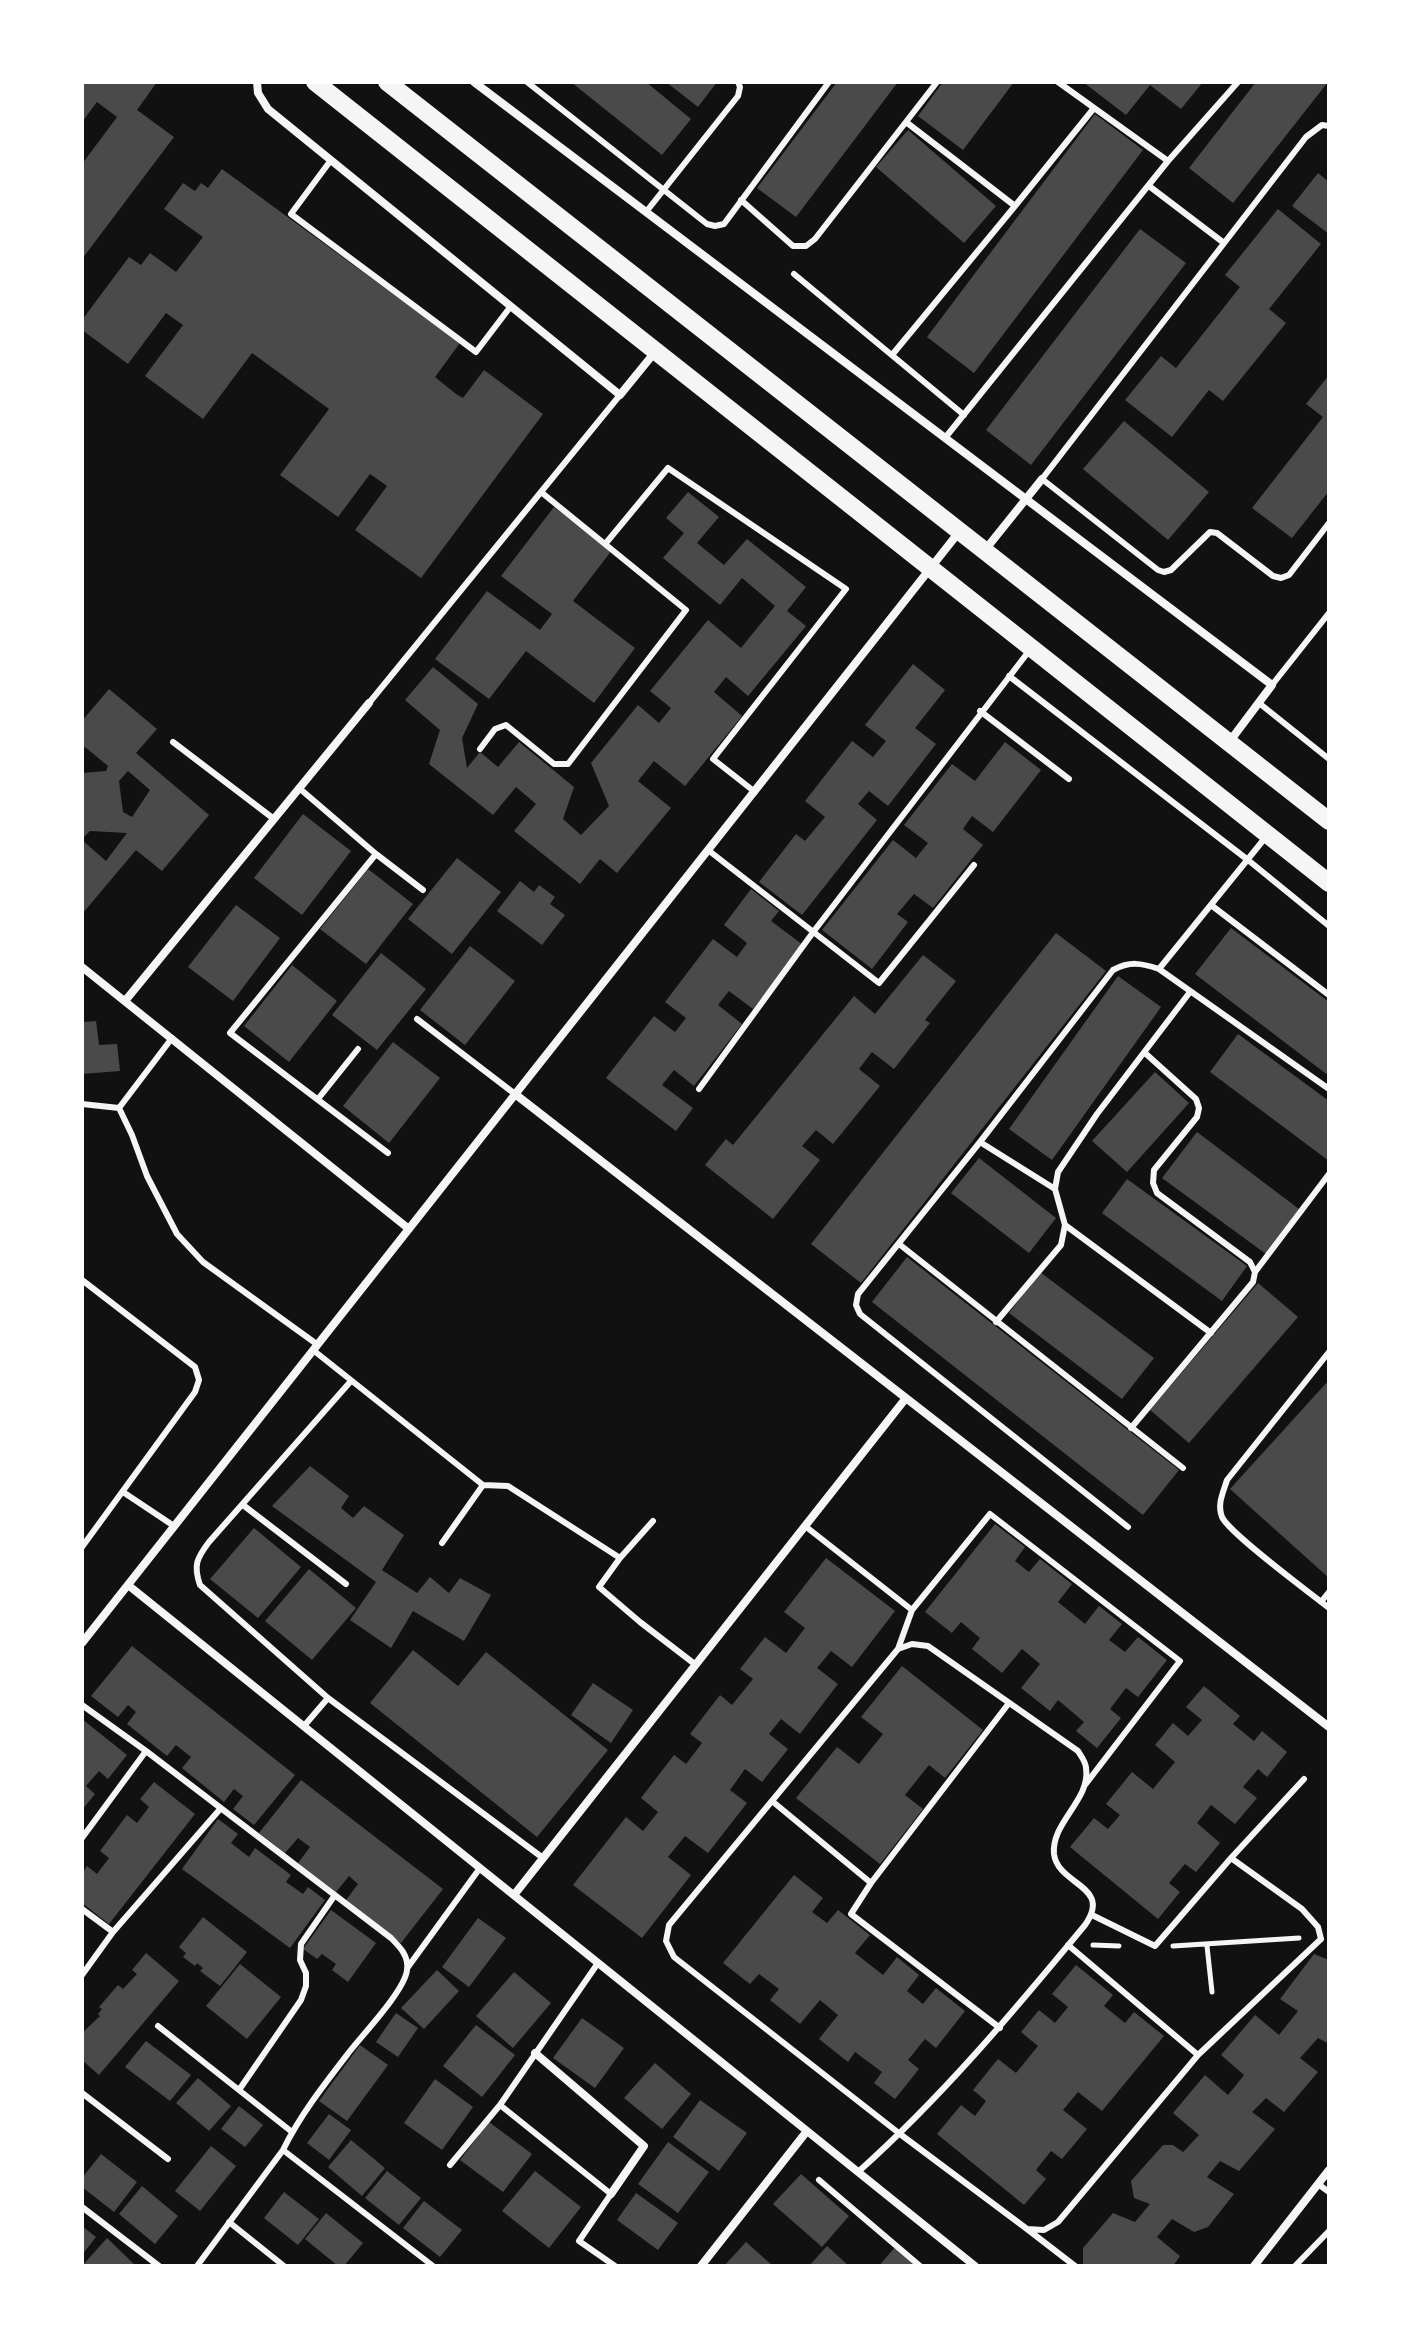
<!DOCTYPE html>
<html>
<head>
<meta charset="utf-8">
<style>
	body { margin:0 }
	#map { position:relative; width:1411px; height:2348px; overflow:hidden; background:#111; font-family:"Noto Sans",sans-serif }
	canvas { display:block }
	.frame { position:absolute; inset:0; border:84px solid #fff; pointer-events:none }
</style>
</head>
<body>
<div id="map">
<canvas width="1411" height="2348"></canvas>
<div class="frame"></div>
</div>
<script>
const ctx = document.querySelector('canvas').getContext('2d');
ctx.lineJoin = 'round';
function fill(path, color) { ctx.fillStyle = color; ctx.fill(path, 'evenodd'); }
function strokePath(path, color, width, dash) { ctx.strokeStyle = color; ctx.lineWidth = width; ctx.lineCap = dash ? 'butt' : 'round'; ctx.setLineDash(dash || []); ctx.stroke(path); }
const building = new Path2D(`
	M82,82H157L137,110L174,137L82,259V164L117,117L97,102L82,122Z
	M571,82H646L691,119L662,155Z
	M666,82H717L698,107Z
	M837,82H898L796,217L757,188Z
	M943,82H1014L963,150L918,116Z
	M1083,82H1203L1181,109L1150,85L1126,115Z
	M1256,82H1328L1233,203L1189,168Z
	M1095,114L1143,150L974,373L927,337Z
	M908,130L996,206L964,243L876,167Z
	M222,169L460,343L435,377L456,394L463,398L484,370L543,414L421,578L355,530L387,486L370,474L338,517L280,475L329,409L252,353L203,419L145,376L183,325L166,313L128,364L82,330V320L129,257L141,265L150,253L176,272L203,237L164,209L183,183L195,191L201,183L208,188Z
	M1318,173L1329,182V234L1292,206Z
	M1278,209L1321,244L1269,309L1286,323L1223,401L1209,390L1172,437L1125,400L1161,356L1176,368L1240,287L1225,275Z
	M1140,229L1186,263L1031,465L986,430Z
	M1329,375V491L1292,538L1252,508L1323,417L1306,404Z
	M1124,421L1209,492L1168,540L1083,469Z
	M688,492L719,517L697,543L724,565L747,539L806,587L787,611L806,626L748,696L726,677L714,692L742,716L685,786L654,761L638,781L671,808L617,873L600,859L580,884L514,831L536,804L516,787L493,815L429,764L440,730L405,700L433,667L478,704L462,738L467,768L480,752L498,767L519,742L574,787L563,819L581,835L609,806L591,763L638,705L659,723L671,708L650,691L708,620L741,648L775,606L742,578L720,605L663,558L684,533L666,518Z
	M554,507L612,550L573,601L635,648L594,703L526,651L489,699L435,659L487,591L540,630L552,614L501,576Z
	M913,664L945,690L915,728L936,744L888,806L869,791L858,804L877,820L802,915L759,882L796,834L805,841L825,817L805,801L852,741L873,757L886,741L865,725Z
	M109,689L157,729L136,753L209,815L162,871L136,850L82,914V840L106,861L127,833L90,831L82,839V773L106,771L108,766L85,747L82,750V721ZM128,771L150,790L132,817L123,812L119,781Z
	M1005,742L1041,770L993,832L972,816L963,829L983,845L933,908L914,894L897,914L908,922L872,969L822,930L893,840L916,858L928,843L904,825L952,764L975,781Z
	M303,814L351,851L302,915L254,878Z
	M457,858L501,892L452,954L408,919Z
	M368,869L413,904L366,964L320,929Z
	M520,881L534,892L539,885L555,897L550,904L565,915L542,945L497,911Z
	M751,889L779,911L771,921L803,945L753,1009L729,991L718,1005L742,1024L694,1086L674,1070L662,1085L693,1108L676,1131L606,1078L654,1016L675,1032L686,1018L665,1002L713,939L737,957L747,943L724,925Z
	M236,905L280,938L233,1001L188,967Z
	M1231,928L1329,1002V1076L1195,974Z
	M1056,933L1106,971L861,1283L811,1244Z
	M470,946L515,981L465,1045L420,1010Z
	M381,953L426,989L377,1050L332,1015Z
	M923,955L956,981L925,1020L930,1023L894,1069L872,1052L859,1069L880,1086L833,1144L816,1130L802,1146L820,1160L773,1219L705,1165L726,1139L733,1145L854,996L875,1014Z
	M292,965L337,1001L289,1062L244,1026Z
	M1118,976L1161,1007L1052,1160L1009,1129Z
	M96,1021L99,1045L117,1044L120,1071L82,1074V1022Z
	M1238,1034L1329,1101V1161L1210,1072Z
	M393,1042L440,1078L389,1143L343,1106Z
	M1155,1072L1189,1103L1127,1172L1092,1141Z
	M1197,1132L1299,1209L1266,1254L1162,1178Z
	M979,1158L1056,1218L1029,1253L951,1193Z
	M1127,1179L1247,1266L1222,1301L1102,1213Z
	M907,1257L1179,1470L1143,1515L872,1302Z
	M1040,1272L1154,1358L1122,1399L1009,1313Z
	M1258,1283L1298,1317L1189,1443L1150,1410Z
	M1329,1380V1578L1230,1489Z
	M310,1466L349,1496L341,1508L353,1518L364,1506L404,1535L382,1570L417,1593L430,1577L449,1593L460,1578L491,1595L464,1641L413,1611L391,1648L350,1620L376,1582L272,1506Z
	M995,1524L1025,1547L1015,1561L1029,1572L1040,1559L1072,1584L1058,1602L1085,1624L1099,1606L1122,1624L1109,1640L1125,1652L1138,1637L1167,1660L1138,1697L1126,1688L1110,1709L1121,1718L1097,1748L1076,1731L1084,1722L1058,1700L1050,1711L1021,1688L1040,1664L1022,1649L1002,1673L972,1649L980,1638L961,1622L952,1633L925,1612Z
	M254,1528L301,1567L258,1618L210,1579Z
	M826,1558L895,1611L852,1667L831,1651L817,1668L838,1684L800,1734L781,1719L769,1734L788,1749L762,1782L745,1769L730,1790L747,1803L708,1853L685,1836L668,1857L691,1875L642,1938L573,1885L626,1817L643,1831L658,1812L641,1798L674,1755L686,1764L702,1743L690,1734L720,1695L732,1705L753,1679L740,1669L765,1637L786,1653L805,1628L784,1612Z
	M309,1569L356,1608L312,1660L265,1621Z
	M132,1646L295,1775L254,1825L233,1809L243,1796L234,1789L224,1802L182,1768L191,1757L176,1745L167,1756L127,1724L136,1712L128,1705L118,1717L91,1696Z
	M413,1650L458,1686L486,1652L608,1750L537,1837L370,1703Z
	M902,1666L983,1730L945,1778L929,1765L905,1795L923,1809L880,1864L796,1798L837,1747L859,1764L883,1734L861,1717Z
	M593,1683L633,1710L611,1743L571,1715Z
	M1204,1686L1240,1716L1233,1724L1254,1741L1262,1731L1287,1752L1267,1777L1258,1769L1243,1787L1257,1798L1235,1824L1211,1805L1197,1823L1220,1843L1196,1872L1185,1864L1169,1883L1180,1892L1158,1919L1070,1847L1094,1818L1108,1829L1120,1815L1106,1804L1132,1772L1153,1789L1175,1762L1155,1745L1173,1723L1188,1736L1202,1720L1186,1707Z
	M82,1719L127,1755L108,1779L99,1771L86,1786L95,1794L82,1810Z
	M301,1780L443,1889L401,1943L346,1900L358,1884L349,1876L336,1892L298,1863L310,1847L298,1838L285,1853L259,1833Z
	M154,1782L195,1814L109,1924L82,1903V1873L87,1866L97,1874L109,1858L100,1851L127,1815L137,1823L149,1807L140,1799Z
	M218,1819L238,1834L231,1843L249,1857L255,1848L291,1875L286,1882L303,1894L308,1887L325,1900L290,1948L182,1869Z
	M794,1875L823,1898L812,1912L827,1923L838,1910L870,1935L855,1953L883,1975L897,1957L919,1975L907,1991L923,2004L936,1988L965,2011L936,2048L925,2039L908,2060L919,2069L895,2099L874,2083L882,2072L855,2052L848,2062L819,2039L838,2015L820,2000L800,2024L770,2000L779,1989L759,1974L750,1984L723,1963Z
	M331,1910L376,1943L348,1982L332,1970L336,1964L322,1954L317,1959L303,1949Z
	M203,1917L247,1952L220,1986L200,1971L203,1968L197,1963L195,1966L183,1957L186,1953L179,1947Z
	M478,1918L506,1938L469,1987L442,1967Z
	M146,1953L179,1981L99,2075L82,2060V2033L100,2016L98,2014L102,2009L99,2007L118,1985L123,1989L137,1974L132,1970Z
	M1314,1954L1329,1960V2044L1318,2038L1300,2058L1318,2072L1284,2112L1266,2098L1252,2112L1275,2129L1239,2171L1220,2161L1207,2177L1234,2194L1208,2227L1194,2232L1172,2219L1157,2237L1180,2256L1173,2266H1085L1083,2264V2248L1113,2213L1135,2222L1150,2204L1134,2198L1131,2181L1163,2145H1173L1183,2152L1199,2135L1173,2113L1205,2075L1228,2095L1244,2075L1221,2055L1255,2015L1279,2035L1298,2011L1280,1999Z
	M240,1964L281,1997L247,2039L206,2006Z
	M1076,1965L1113,1995L1104,2006L1125,2023L1134,2012L1164,2036L1102,2111L1078,2092L1063,2110L1087,2129L1062,2159L1051,2151L1036,2170L1046,2179L1024,2205L937,2134L961,2105L975,2116L986,2101L973,2090L998,2059L1016,2073L1038,2046L1021,2032L1039,2010L1055,2023L1068,2007L1052,1994Z
	M437,1970L459,1991L424,2029L401,2008Z
	M514,1972L551,2003L513,2048L476,2016Z
	M396,2013L418,2028L398,2057L376,2042Z
	M582,2018L624,2048L595,2088L553,2058Z
	M476,2025L515,2055L482,2097L443,2066Z
	M146,2041L191,2075L170,2101L125,2067Z
	M360,2045L388,2065L347,2121L319,2101Z
	M655,2063L691,2094L662,2129L624,2098Z
	M198,2078L231,2106L209,2131L176,2103Z
	M435,2079L473,2107L442,2150L404,2123Z
	M700,2100L747,2133L719,2171L673,2137Z
	M239,2106L263,2125L245,2147L221,2129Z
	M329,2114L351,2130L329,2160L307,2143Z
	M489,2122L532,2154L503,2192L460,2160Z
	M351,2140L385,2168L362,2196L328,2167Z
	M668,2142L709,2172L678,2213L638,2184Z
	M211,2146L236,2166L200,2211L175,2191Z
	M101,2154L137,2182L114,2212L82,2187V2178Z
	M387,2171L421,2198L399,2225L365,2198Z
	M535,2171L581,2207L549,2248L502,2211Z
	M801,2174L849,2216L822,2247L773,2204Z
	M142,2186L178,2216L155,2244L119,2214Z
	M284,2192L319,2219L298,2245L264,2218Z
	M636,2193L678,2223L658,2250L617,2220Z
	M424,2201L462,2230L440,2257L403,2228Z
	M326,2213L363,2243L344,2266H338L305,2239Z
	M82,2226L96,2237L82,2255Z
	M107,2238L136,2266H82Z
	M746,2242L773,2266H724Z
	M827,2246L849,2266H809Z
	M895,2247L918,2266H879Z`);
const path = new Path2D(`
	M1093,1945L1119,1946
	M1173,1946L1299,1938
	M1207,1946L1212,1992`);
const service = new Path2D(`
	M527,82L707,224L715,226L724,224L829,82
	M1058,82L1168,161
	M1329,126L1322,125L1306,137L1042,479L1158,570L1164,572L1171,570L1210,532L1217,533L1273,576L1281,578L1289,575L1329,523
	M331,160L291,214L476,352L511,306
	M1149,186L1224,243
	M741,200L793,246H806L815,239L937,82
	M1015,206L1094,108
	M646,212L738,96L740,87L738,82
	M794,274L964,415
	M892,355L1015,206L906,122
	M945,438L1168,161L1238,82
	M606,543L668,468L846,589L713,759L755,792
	M1009,676L1248,860L1329,926
	M1272,685L1329,613
	M369,703L620,395
	M1259,703L1329,759
	M980,711L1069,779
	M173,742L274,819
	M480,749L495,729L506,725L554,764H568L686,610L541,492
	M299,788L376,854L423,890
	M1265,838L1159,969L1329,1089
	M708,850L879,983L974,865
	M376,854L230,1033L388,1153
	M1211,905L1329,995
	M417,1019L515,1094
	M699,1089L814,931L1029,651
	M318,1099L358,1049
	M82,1104L119,1108
	M119,1108L132,1135L147,1176L177,1234L203,1262L318,1345
	M119,1108L172,1038
	M980,1142L1055,1189
	M1065,1225L1211,1333
	M899,1244L1183,1468
	M1255,1272L1329,1174
	M82,1280L195,1367L199,1380L195,1392L82,1547
	M996,1322L1061,1245L1065,1225L1055,1189L1058,1172L1097,1114L1190,992
	M313,1350L483,1485L508,1486L620,1558
	M1329,1352L1227,1480C1223,1493 1217,1504 1222,1517C1229,1533 1310,1593 1329,1608
	M351,1381L209,1542C197,1558 193,1565 200,1585L328,1698L543,1858
	M1131,1428L1253,1282L1255,1272L1250,1262L1157,1193L1153,1183L1154,1170L1197,1117L1199,1108L1196,1099L1145,1053
	M123,1492L174,1526
	M243,1505L346,1584
	M653,1521L620,1558L599,1587L640,1622L696,1665
	M805,1526L912,1610
	M1128,1527L860,1314L856,1305L858,1294L980,1142L1113,970C1130,961 1141,963 1159,969
	M442,1543L483,1485
	M1321,1602L1329,1592
	M82,1705L146,1751L391,1938C400,1947 409,1956 407,1970C405,1990 364,2033 350,2051C326,2082 300,2115 283,2150L197,2266
	M304,1726L328,1698
	M1085,1785L1180,1661L990,1514L912,1610L898,1649L669,1925L666,1941L674,1957L900,2134L1027,2229L1044,2230L1058,2222L1198,2055L1321,1939
	M772,1801L871,1883
	M82,1838L146,1751
	M1231,1858L1302,1909L1318,1927L1321,1939
	M82,1909L113,1932
	M1092,1915L1155,1946L1231,1858L1304,1779
	M1068,1945L1198,2055
	M408,1967L480,1868
	M82,1975L113,1932L221,1808
	M158,2026L292,2132
	M1000,2028L851,1914L871,1883L1009,1703
	M239,2090L301,2000L306,1986V1973L300,1960L301,1944L335,1895
	M82,2093L168,2159
	M500,2105L611,2194L579,2241L615,2266
	M283,2150L433,2266
	M450,2165L500,2105L598,1963
	M858,2172C942,2097 1014,2011 1085,1925C1113,1885 1058,1886 1054,1854C1051,1822 1091,1800 1086,1768C1086,1762 1081,1756 1078,1751L928,1646L912,1644L898,1649
	M819,2180L920,2266
	M1318,2184L1329,2192
	M82,2207L159,2266
	M229,2222L284,2266
	M1027,2229L1075,2266
	M1295,2266L1329,2231`);
const minor = new Path2D(`
	M257,82L258,93L268,109L620,395L655,352
	M474,82L1272,685L1230,741
	M985,550L1042,479
	M82,967L409,1229
	M125,1001L369,703
	M515,1094L1329,1727
	M128,1585L975,2266
	M82,1643L959,532
	M514,1895L906,1398
	M535,2053L644,2146L611,2194
	M701,2266L807,2131
	M1254,2266L1329,2170`);
const primary = new Path2D(`
	M315,82L1329,883
	M387,82L1329,821`);
fill(building, '#4a4a4a');
strokePath(path, '#f5f5f5', 5);
strokePath(service, '#f5f5f5', 6);
strokePath(minor, '#f5f5f5', 8);
strokePath(primary, '#f5f5f5', 18);
</script>
</body>
</html>
